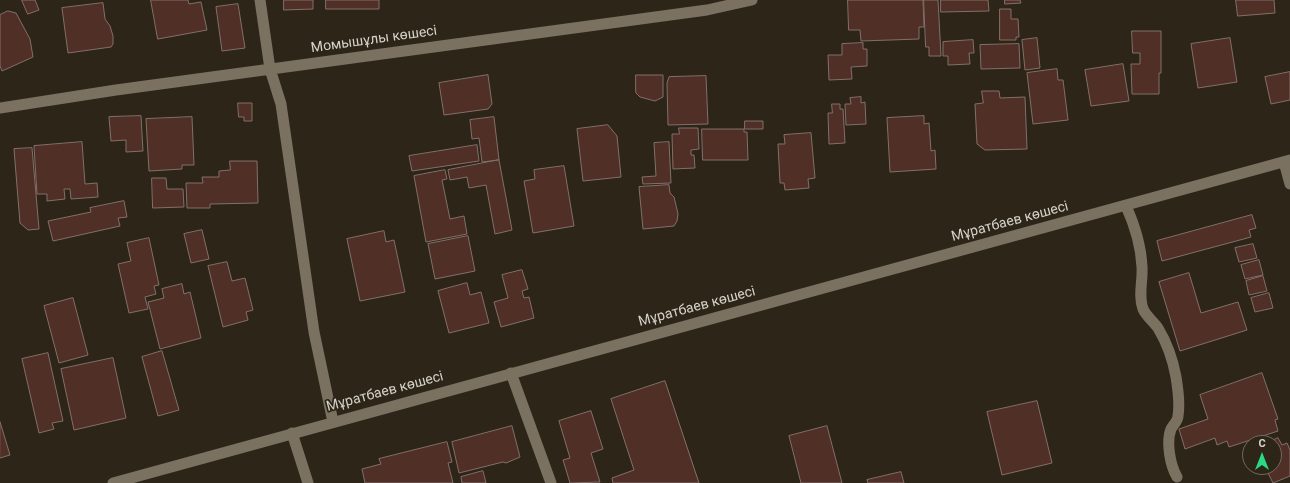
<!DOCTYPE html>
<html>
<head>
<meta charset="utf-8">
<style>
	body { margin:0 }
	#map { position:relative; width:1290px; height:483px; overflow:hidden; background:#2d2618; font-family:Roboto,sans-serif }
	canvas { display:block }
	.north { position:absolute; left:1242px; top:435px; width:40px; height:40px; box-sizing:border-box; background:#2d2618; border:1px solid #716b5f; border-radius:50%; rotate:0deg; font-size:11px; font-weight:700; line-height:16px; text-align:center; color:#d7d3ca }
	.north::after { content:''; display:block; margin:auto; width:14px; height:18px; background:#2bd884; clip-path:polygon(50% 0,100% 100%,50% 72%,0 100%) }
</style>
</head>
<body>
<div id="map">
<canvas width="1290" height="483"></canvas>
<div class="north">С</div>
</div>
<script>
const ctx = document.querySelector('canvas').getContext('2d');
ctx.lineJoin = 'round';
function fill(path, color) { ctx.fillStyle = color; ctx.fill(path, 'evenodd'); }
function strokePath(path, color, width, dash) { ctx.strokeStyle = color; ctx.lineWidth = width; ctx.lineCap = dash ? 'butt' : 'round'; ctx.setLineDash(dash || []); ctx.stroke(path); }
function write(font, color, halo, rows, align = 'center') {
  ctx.font = font + ' Roboto,sans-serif'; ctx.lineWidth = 3.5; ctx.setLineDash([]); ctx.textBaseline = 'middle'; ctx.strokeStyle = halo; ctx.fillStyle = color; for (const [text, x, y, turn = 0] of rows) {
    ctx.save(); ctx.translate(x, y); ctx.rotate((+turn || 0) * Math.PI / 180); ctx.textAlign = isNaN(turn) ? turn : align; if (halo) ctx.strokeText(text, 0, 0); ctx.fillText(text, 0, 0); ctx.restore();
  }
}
const building = new Path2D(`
	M22,0H35L39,10L28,14Z
	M151,0H188L189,4L201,2L207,30L158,39Z
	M284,0H313V9L284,10Z
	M326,0H379V9H326Z
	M848,0H923L924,27H919V39L861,41L860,30H849Z
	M924,0H938L941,56H929V47H926Z
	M941,0H988L989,11L941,12Z
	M1005,0H1020L1021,3L1005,4Z
	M1236,0H1274L1275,13L1238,16Z
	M103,3L105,19L110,26L113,36V44L111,47L68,53L62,8Z
	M238,4L245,48L222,51L216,7Z
	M1000,9H1011V19H1018L1019,37H1016V40H1000Z
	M8,11L16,13L30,39L33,57L2,71L0,66V15Z
	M1132,31H1161V73H1159V94H1132L1131,64H1140V53H1133Z
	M1037,38L1040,68L1025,70L1022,40Z
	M1230,38L1237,82L1198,88L1191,44Z
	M973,40L974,53H969L970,64L948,65V56H943V42Z
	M863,43V49H867V66L851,67L852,79L829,80L828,55H842V44Z
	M1019,44L1020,68L981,69L980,45Z
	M1123,64L1129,101L1091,106L1085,70Z
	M1057,69L1058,80H1063L1068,120L1033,124L1027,73Z
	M1290,72V100L1271,104L1265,77Z
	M488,75L492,104L488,109L444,115L439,83Z
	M636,75H663V97L655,101L640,97L636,93Z
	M706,76L708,124L668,125L667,83L669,77Z
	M982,91H999L1000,98L1025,97L1027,149L985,150L977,144L975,104L983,103Z
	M861,97V103L865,102L866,124L846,125L845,104H851L850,98Z
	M238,103H252V121H244V117H239Z
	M832,104H840V109H843L845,143L829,144L828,113H832Z
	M141,116L143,151L126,152V140L111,141L109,117Z
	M924,116V124L929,123L931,151L935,150L936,169L890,172L887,118Z
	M192,117L194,165H182V169L149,171L146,119Z
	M494,117L499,160L482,162L479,138L472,139L470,120Z
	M745,121H763V129H745Z
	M608,125L617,136L621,177L583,181L577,129Z
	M679,128H698L699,149L691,150V155H694L695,168L673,169L672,134H679Z
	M702,129H744V132H747L748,160H703Z
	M811,133L815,178L808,179L809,188L785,190L784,183H780L778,144H785L784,135Z
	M82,142L85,184L97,183L98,197L71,199L70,189H64L65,199L47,201V194H37L34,146Z
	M669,142L671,183L643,184L642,177L656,176L654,143Z
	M477,145L479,161L412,171L409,156Z
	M32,148L39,229L28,230L20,223L14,149Z
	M499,160L512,230L495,234L486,185L469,188L467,177L450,180L448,170Z
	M230,161H257L258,203L210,204V208H187L186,183H203L202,177H219V171L230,170Z
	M564,166L574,226L533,233L524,181L535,179L534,170Z
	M445,170L447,179L442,180L450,219L464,216L467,234L426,242L414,176Z
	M152,178H166L167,189H183L184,207L153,208Z
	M669,185L670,193L674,197L678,214L677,221L674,226L643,229L639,187Z
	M124,201L127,217L118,218L120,226L53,241L48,221L91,212L90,208Z
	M1252,215L1256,228L1249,230L1251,237L1162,261L1157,241Z
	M202,230L209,259L191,263L184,234Z
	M384,231L386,242L394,240L405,292L360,301L347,239Z
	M468,236L475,271L435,279L428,244Z
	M149,238L159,285L154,286L156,294L145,297L148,309L129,313L118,264L131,261L127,243Z
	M1253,244L1257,258L1239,262L1235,248Z
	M1259,260L1263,275L1245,279L1241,265Z
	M227,262L232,281L245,278L253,310L246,312L248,320L223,327L208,266Z
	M522,270L528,289L522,291L524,298L529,297L534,318L501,327L494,302L508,298L502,275Z
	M1189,273L1201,313L1238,302L1247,330L1180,351L1159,282Z
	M1263,276L1267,291L1249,295L1246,281Z
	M467,283L470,295L481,292L489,323L449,333L438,291Z
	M182,284L184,294L190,292L201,338L160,349L148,302L164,298L162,289Z
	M1269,293L1273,308L1255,312L1251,298Z
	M73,298L88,355L59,363L44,306Z
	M162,351L179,410L158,416L142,357Z
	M48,353L63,421L52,423L54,429L39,433L22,359Z
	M113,358L126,418L74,430L61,369Z
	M1262,373L1278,419L1275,420L1278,431L1229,447L1227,441L1217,445L1215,438L1185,449L1179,429L1208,419L1200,395Z
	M665,381L699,483H613L612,478L634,470L611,399Z
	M1037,401L1052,463L1002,475L987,412Z
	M591,411L603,449L591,453L600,482L570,483L563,460L570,458L559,421Z
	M0,422L10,455L0,458Z
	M512,426L520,457L506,463L503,462L459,473L452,442Z
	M827,426L842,483H801L789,436Z
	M1278,438L1282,445L1287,443L1290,450V476L1273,483L1265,467H1274V443H1267Z
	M447,442L452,462L448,463L453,483H365L362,469L381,464L379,459Z
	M483,471L486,483H462L461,477Z
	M901,472L904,483H868L867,480Z`);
const service = new Path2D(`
	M1284,162L1290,184
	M1126,206C1135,226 1141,244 1142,267C1143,281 1138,295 1143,309C1146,316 1154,322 1158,328C1167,343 1173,360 1176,377C1178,389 1180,404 1178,416C1178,421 1173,425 1171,429C1166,442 1170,465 1177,477
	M511,373L551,483`);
const minor = new Path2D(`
	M260,0L270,69L281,104L314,332L333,422
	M0,108L116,90L707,10L752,0
	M292,433L308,483`);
const tertiary = new Path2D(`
	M113,483L1290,160`);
const streetNames = [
	["Момышұлы көшесі",374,40,-8],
	["Мұратбаев көшесі",1010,222,-15],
	["Мұратбаев көшесі",697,307,-15],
	["Мұратбаев көшесі",385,392,-15]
];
fill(building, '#502f27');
strokePath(building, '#836f6a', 1);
strokePath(service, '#7a7161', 11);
strokePath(minor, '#7a7161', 11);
strokePath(tertiary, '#7a7161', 11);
write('14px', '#d7d3ca', '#2d2618', streetNames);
</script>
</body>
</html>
